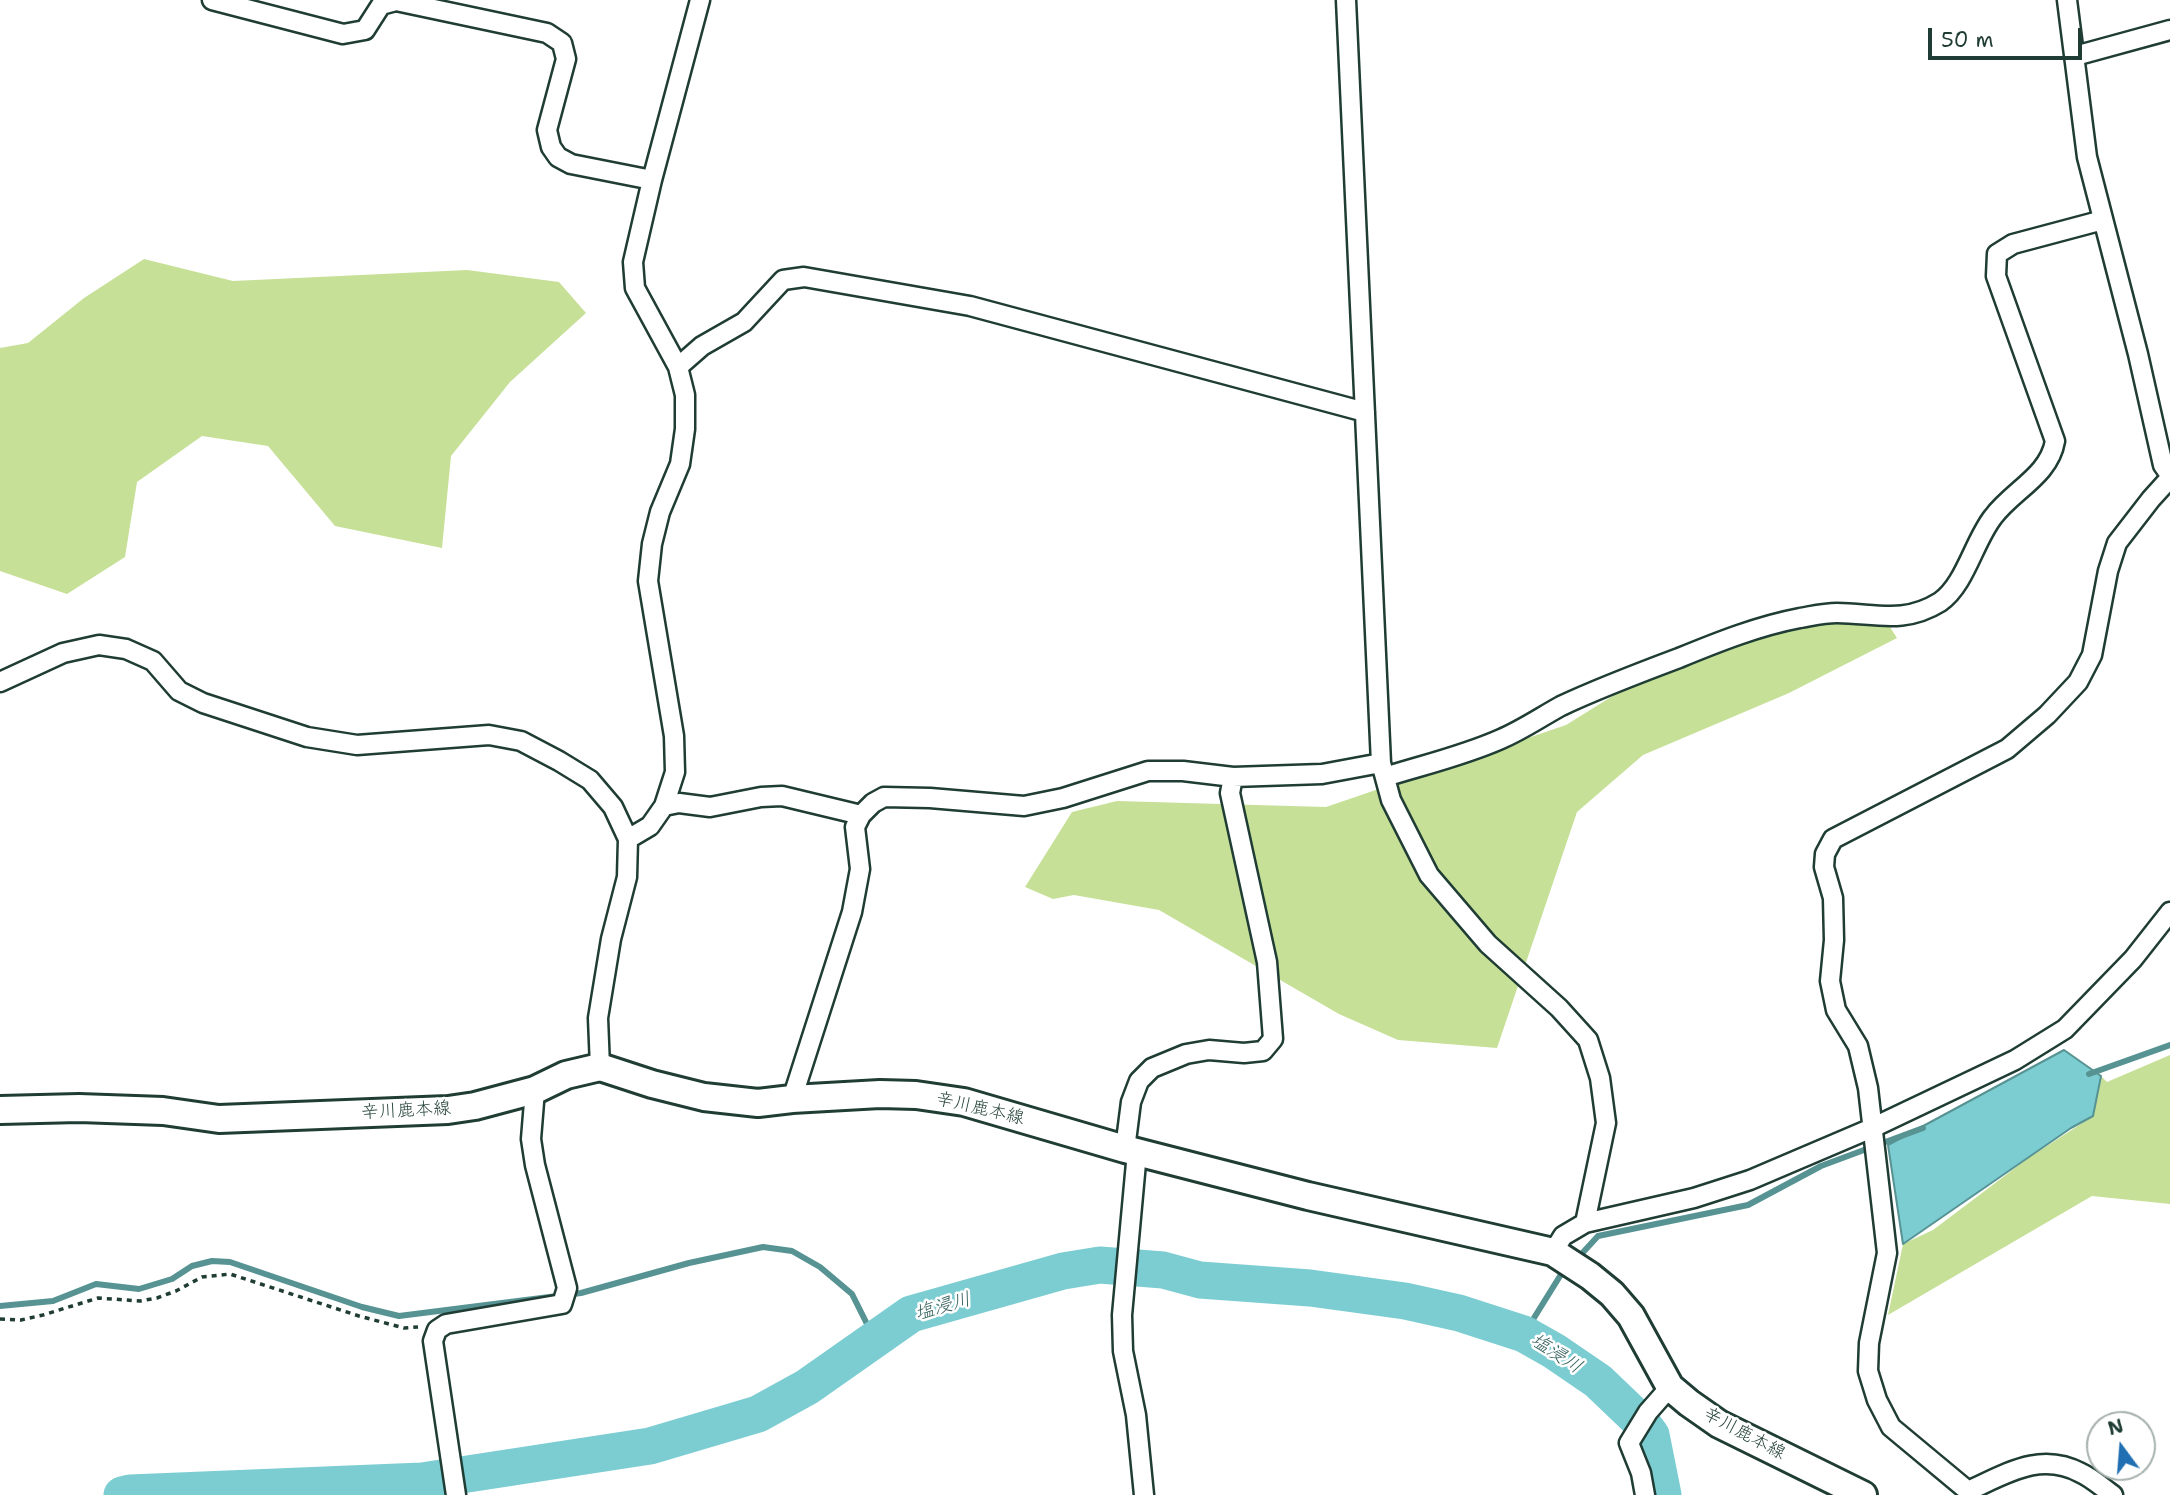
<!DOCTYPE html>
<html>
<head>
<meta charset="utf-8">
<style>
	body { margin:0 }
	#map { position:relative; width:2170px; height:1495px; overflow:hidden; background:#fff; font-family:"Shantell Sans",sans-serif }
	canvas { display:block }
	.north { position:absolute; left:2086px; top:1411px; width:70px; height:70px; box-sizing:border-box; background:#fff; border:2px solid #a5b1ae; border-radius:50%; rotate:344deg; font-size:19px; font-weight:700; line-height:28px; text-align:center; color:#1f3d34 }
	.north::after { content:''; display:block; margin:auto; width:24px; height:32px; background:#1f6fb2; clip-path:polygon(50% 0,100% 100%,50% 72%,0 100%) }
	.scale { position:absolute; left:1928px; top:28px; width:154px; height:32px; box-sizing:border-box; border:4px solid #1f3d34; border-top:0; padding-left:9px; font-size:21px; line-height:24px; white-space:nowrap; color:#1f3d34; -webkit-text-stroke:5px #fff; paint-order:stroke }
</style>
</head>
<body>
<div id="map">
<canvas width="2170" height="1495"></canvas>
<div class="north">N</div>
<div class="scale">50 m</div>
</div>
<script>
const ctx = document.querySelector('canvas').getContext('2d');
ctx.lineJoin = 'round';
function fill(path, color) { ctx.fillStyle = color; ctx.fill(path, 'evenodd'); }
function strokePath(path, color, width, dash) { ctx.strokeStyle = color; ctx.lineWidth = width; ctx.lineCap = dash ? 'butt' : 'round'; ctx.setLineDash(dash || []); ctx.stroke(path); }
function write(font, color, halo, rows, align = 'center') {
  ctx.font = font + ' "Shantell Sans","Klee One",sans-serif'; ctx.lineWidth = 5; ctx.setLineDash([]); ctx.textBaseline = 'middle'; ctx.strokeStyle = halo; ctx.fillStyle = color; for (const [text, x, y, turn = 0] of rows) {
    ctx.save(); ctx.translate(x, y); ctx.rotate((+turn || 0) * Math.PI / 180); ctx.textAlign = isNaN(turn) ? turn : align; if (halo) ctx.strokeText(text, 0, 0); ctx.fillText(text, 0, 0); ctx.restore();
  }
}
const green = new Path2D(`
	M144,259L233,281L467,270L559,282L586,313L510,382L451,456L442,548L335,526L268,446L202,436L137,482L125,557L67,594L0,571V348L28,343L84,298Z
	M1881,613L1897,638L1789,693L1643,755L1577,812L1497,1048L1398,1040L1339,1014L1159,910L1074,895L1053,899L1025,887L1072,812L1117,801L1326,807L1566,725L1648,674L1737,640L1827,620Z
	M2170,1055V1204L2092,1196L1888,1315L1903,1244L1933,1230L2027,1159L2093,1116L2101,1076L2107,1082Z`);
const water = new Path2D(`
	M2064,1050L2101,1076L2093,1116L2071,1128L1903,1244L1888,1145Z`);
const stream = new Path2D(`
	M2089,1074L2170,1045
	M1576,1260L1598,1236L1748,1205L1821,1166L1923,1128
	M0,1306L53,1301L96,1284L139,1289L172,1279L192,1266L212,1261L230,1262L362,1307L399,1316L581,1293L689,1263L763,1247L792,1251L820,1267L852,1294L874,1338
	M1524,1334L1560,1276L1569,1268`);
const river = new Path2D(`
	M122,1495L130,1493L422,1481L650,1446L758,1414L807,1387L911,1314L1063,1271L1100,1265L1163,1270L1200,1280L1310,1288L1405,1301L1459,1313L1524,1334L1554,1351L1598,1381L1642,1423L1651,1435L1663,1495`);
const path = new Path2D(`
	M0,1319L21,1320L43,1315L98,1298L140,1301L157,1298L176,1291L202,1277L230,1274L359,1316L404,1328L418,1327`);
const street = new Path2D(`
	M212,0L343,34L365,30L381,5L396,1L547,33L562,43L566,59L547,130L551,147L558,157L571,164L652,180
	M1346,0L1381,763L1391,800L1429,875L1488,944L1559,1008L1588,1040L1600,1078L1606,1123L1585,1223
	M2067,0L2087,157L2138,354L2163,465L2170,475
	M2075,56L2170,30
	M678,367L702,346L744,322L783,280L804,277L970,306L1365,412
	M0,682L63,653L99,645L126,649L153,661L179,691L203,703L307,737L357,745L489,735L521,741L559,761L590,780L613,807L628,839L627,877L611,939L598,1018L600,1067
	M1385,777C1423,765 1463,756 1501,739C1522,730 1541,717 1561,706C1599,688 1639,673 1679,658C1718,642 1758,626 1800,618C1812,616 1824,613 1837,613C1874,613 1903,625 1940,602C1965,585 1974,541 1993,517C2013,490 2049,476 2055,441L1996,276L1997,254L2013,244L2103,220
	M664,806L679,803L710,807L761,797L782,796L861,815L855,827L860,869L852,912L792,1099
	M861,815L873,803L884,797L930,798L1024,806L1063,798L1148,771H1183L1233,777L1322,774L1381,763
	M628,839L650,826L664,806L675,772L674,736L648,581L652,544L660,512L680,464L685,429V395L678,367L635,288L633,262L652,180L700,0
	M1125,1149L1131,1102L1139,1081L1152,1068L1186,1054L1209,1050L1244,1053L1263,1051L1273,1039L1267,962L1230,793L1233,777
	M1137,1152L1122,1315L1123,1351L1136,1415L1144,1495
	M1553,1252L1563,1236L1585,1223L1694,1198L1750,1180L1872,1128L2015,1060L2065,1029L2133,959L2170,912
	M1968,1491C2006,1474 2040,1451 2081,1473C2092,1478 2103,1488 2113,1495
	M456,1495L433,1341L437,1330L446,1324L562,1304L567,1288L535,1165L531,1139L535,1090
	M1645,1495L1641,1473L1629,1443L1648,1412L1670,1387
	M1968,1495V1491L1891,1427L1877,1400L1868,1371L1869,1343L1887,1253L1868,1088L1858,1046L1836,1010L1830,981L1834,940L1833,898L1824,867L1825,854L1833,839L2007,749L2047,715L2078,682L2092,655L2108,571L2117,543L2151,499L2170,478`);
const secondary = new Path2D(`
	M0,1110L79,1108L163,1111L219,1119L448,1110L475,1106L535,1090L566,1075L600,1067L652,1084L704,1097L758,1103L792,1099L880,1094L916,1095L964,1102L1125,1149L1308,1196L1553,1252L1590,1276L1612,1294L1631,1316L1670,1387L1689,1403L1719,1424L1863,1495`);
const streetNames = [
	["辛川鹿本線",980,1109,13],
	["辛川鹿本線",406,1111,-3],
	["辛川鹿本線",1744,1434,28]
];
const waterNames = [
	["塩浸川",943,1307,-16],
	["塩浸川",1556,1354,33]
];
fill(green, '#c7e097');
fill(water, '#7ccdd2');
strokePath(water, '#579393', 2);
strokePath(stream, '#579393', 6);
strokePath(river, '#7ccdd2', 37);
strokePath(street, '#1f3d34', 23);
strokePath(secondary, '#1f3d34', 32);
strokePath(path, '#1f3d34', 3.5, [5, 5]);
strokePath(street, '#fff', 18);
strokePath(secondary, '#fff', 26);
write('18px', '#1f3d34', '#fff', streetNames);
write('italic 19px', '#36615c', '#fff', waterNames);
</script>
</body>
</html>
